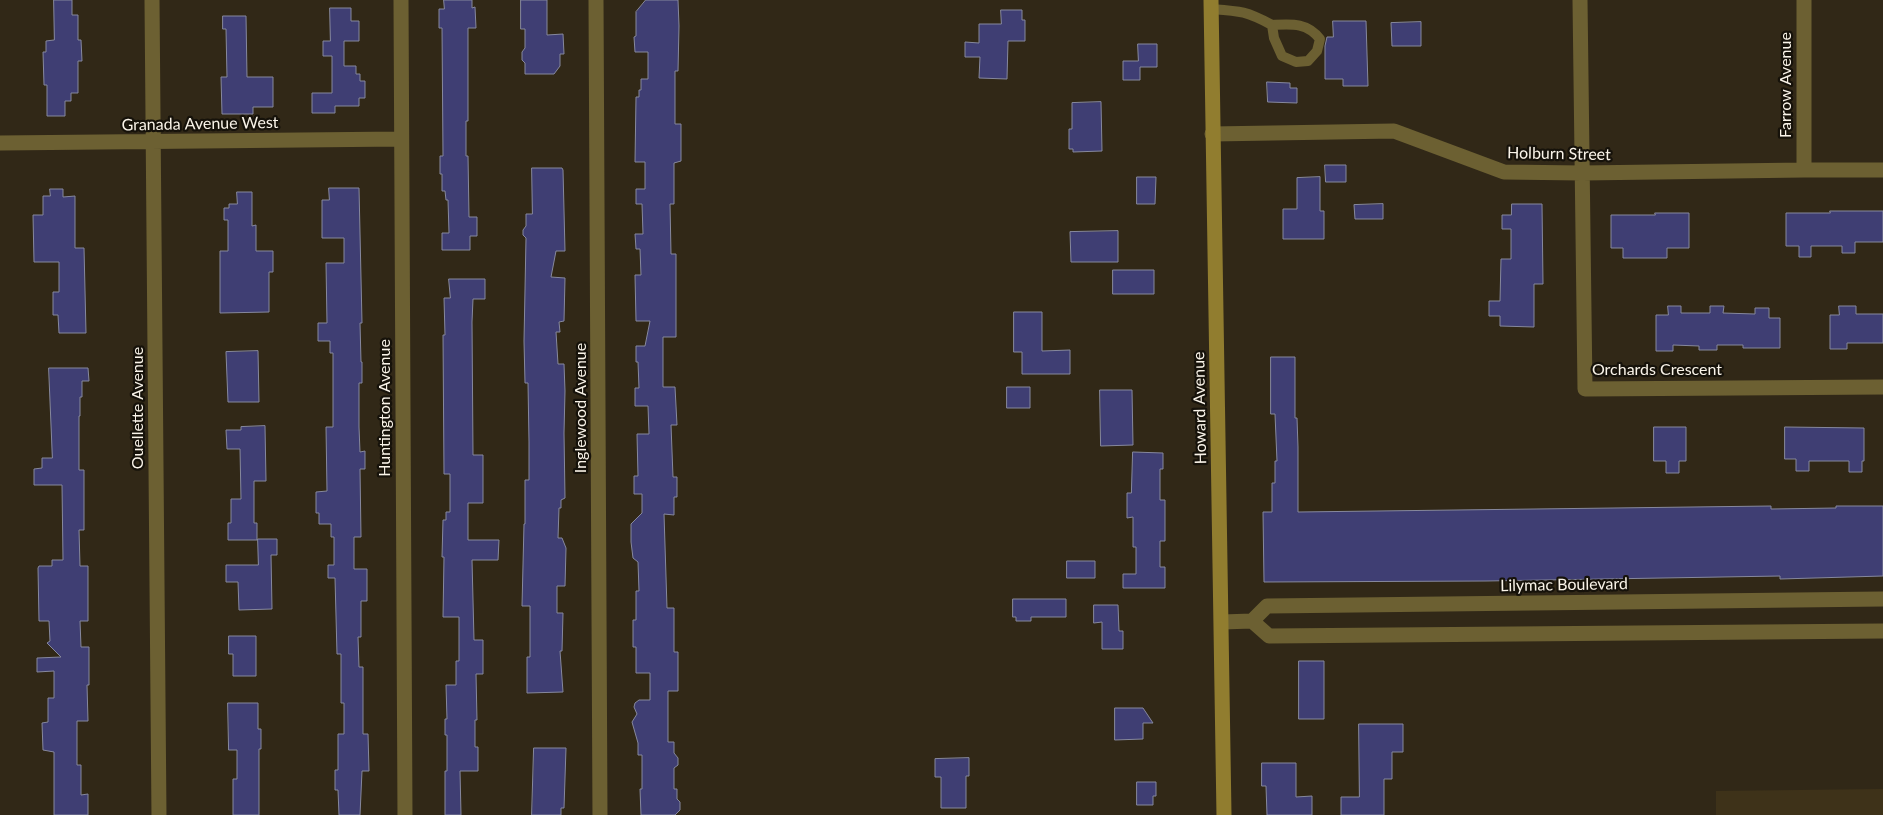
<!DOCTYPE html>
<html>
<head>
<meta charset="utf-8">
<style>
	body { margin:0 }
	canvas { display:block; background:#312817 }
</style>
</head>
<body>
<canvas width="1883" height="815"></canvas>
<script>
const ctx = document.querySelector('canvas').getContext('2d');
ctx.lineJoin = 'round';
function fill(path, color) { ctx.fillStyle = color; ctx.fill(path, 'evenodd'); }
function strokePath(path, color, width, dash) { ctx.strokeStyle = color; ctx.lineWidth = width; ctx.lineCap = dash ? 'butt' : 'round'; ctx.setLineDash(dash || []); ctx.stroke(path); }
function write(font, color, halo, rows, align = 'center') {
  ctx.font = font + ' Lato,sans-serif'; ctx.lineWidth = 4.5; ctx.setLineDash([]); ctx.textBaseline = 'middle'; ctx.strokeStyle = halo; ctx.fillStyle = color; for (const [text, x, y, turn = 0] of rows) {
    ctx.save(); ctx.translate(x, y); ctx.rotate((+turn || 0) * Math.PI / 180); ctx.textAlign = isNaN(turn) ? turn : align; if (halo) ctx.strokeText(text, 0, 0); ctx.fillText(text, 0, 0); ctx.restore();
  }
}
const built = new Path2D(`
	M1883,789V815H1716V791Z`);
const building = new Path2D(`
	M54,0H72V15H78V40H81L82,61H78V93H71V101H65V116H47V85H44L43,52H46V41L54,40Z
	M444,0H472V8L475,7L476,28H468V121H466V156H468L469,217H477V236H470V250H442V233H449L448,200H446L445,191H442V174H440V156H443L442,28H439V9H444Z
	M521,0H547V35L563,34L564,54H560V66L554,74H525V63L522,60V52L525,48V29H521Z
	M646,0H678L679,26L678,71H675V124H681V161L674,163V204H670L671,254H676V337H663V387H675L677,425H671L673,477H677V497H674V515L664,514L667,608H674V652H678V691H668V742H674V753L678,758V765L674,768V789H677V799L680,802V810L675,815H641L640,789H642V755H638V743L632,722L637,714L634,707L635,703L639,700H650V673H636V647H633V620H636V591H639L638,562L633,558L631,542V524L642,513V494H634V476H638L637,434H649L648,406H635V388H639L638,362H636V346H645L650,321H636L635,275H641L640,249H636L635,234H643L642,204H636V189H645V162H635L636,97H639V90H641V79H648V52H635L634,37L636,36V12Z
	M330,8H351V21H359V41H344V66H356V74H360V81H365V98H359V106H335V113H312V93H332V56H323V41H330Z
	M1001,10H1022V20H1025V41H1008L1007,79L979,78L980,57H965V42L979,43V24H1001Z
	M223,16H246L247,77H273V107H253V114H222L221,77H227L226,29H223Z
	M1333,21H1366L1368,86H1343V79H1325V46L1327,37H1333Z
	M1421,22V46H1392L1391,23Z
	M1138,44H1157V67H1140V80H1123V61H1138Z
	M1267,82L1290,83V88H1297V103L1268,102Z
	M1101,102L1102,151L1073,152V149H1069V129H1072V103Z
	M1325,165H1346V182H1326Z
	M532,168H562L563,170L565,251H556L551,277L565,278L564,321L559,322L560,332H556L558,364H564L565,391L564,433L565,498L561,500V508H559L558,538H562L566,548L565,586H557V613H563L562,651H560L563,692L527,693V657H530V606H522L524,524H525V480H529V442L528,383H525L524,341L526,238L523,235V230L526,226V214H532Z
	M1137,177H1156L1155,204H1137Z
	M1320,177V211H1324V239H1283V209H1297V178Z
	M329,188H359L362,323H360L361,362H362V383H359V427L360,452L365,451V469H360L361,537H354V569H367V601H361V637H358L359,667H363V734H368L369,771H362L360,815H339L338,790H335V770H338V734H344V703H341V654H337L335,578H328V565H334V537H331V524H319V513H316V492L327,491L326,427H333V353H330V341H318V323H327L326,263H344V238H322V200H329Z
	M50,189H63V197L75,196V248H84L86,333H59L58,315H53V292H59V262H34L33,215H43V196H50Z
	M237,192H252V226L256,225V251H273V272H269V312L220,313V251H228V220H224V208H229V204H237Z
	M1383,204V219H1355L1354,205Z
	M1512,204H1542L1543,284H1534V327L1500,326V316H1489V301H1500L1501,259H1511V229H1502V215H1511Z
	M1830,211H1883V242H1855V253H1842V246H1811V257H1799V246H1786V213H1830Z
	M1655,213H1689V248H1667V258H1623V248H1611V215H1655Z
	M1118,231V262H1071L1070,232Z
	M1113,270H1154V294H1113Z
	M449,279H485V299H473L472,322L473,455H483V503H468V540H499L498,560H472L474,640H483V674H476L477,720H475V747H478V771H460L461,815H445V771H447V735H445V719H447L446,685H456V661H459V617H443L444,557H442L443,520H446V512H450V474H444L443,335H445L444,298H450Z
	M1668,306H1681V313H1710V306H1724L1723,313L1755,314V308H1769V318H1780V348H1743V345H1717V350H1699V346L1673,345V351H1656V315H1668Z
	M1839,306H1856V314H1883V343H1847V349H1830V315H1839Z
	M1014,312H1042V351L1070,350V374H1022V352H1014Z
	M258,351L259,402H228L226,352Z
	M1271,357H1295V418H1297L1298,447V512L1771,506V509L1836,508V506H1883V576L1780,579V576L1486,581L1264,582L1263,512H1272V483H1275V461H1277L1275,414H1271Z
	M49,368H88L89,381H82V397H80V416H79V470H84V530H79L80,566H88V621H80L81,647H89V685H87L88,721H77V765H81V795L88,794V815H54V752L43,750L42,723L48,722V698H54V671L37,672V658L61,657L47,643L50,641L49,621H39L38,568L39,566H52V560H63L62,485H34V469L42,468V458H52Z
	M1007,387H1030V408H1007Z
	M1100,390H1132L1133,445L1101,446Z
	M265,426L266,481H254V523H257V540H228V523H231V499H241L240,449H227L226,430H241V427Z
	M1654,427H1686V461H1679V473H1666V461H1654Z
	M1785,427L1864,428V461H1862V472H1849V461H1809V471H1796V459H1785Z
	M1133,452L1163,453V469H1160V500H1165V541H1160V567H1165V588H1123V574H1136V547H1133V517L1127,518V493H1131Z
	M258,539H277V555H271L272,609L239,610L238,582H226V565H258Z
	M1067,561H1095V578H1067Z
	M1013,599H1066V617H1031V621H1016V617H1013Z
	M1094,605H1118L1119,631H1123V649H1102V622L1094,623Z
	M229,636H256V676H233V654H229Z
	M1299,661H1324V719H1299Z
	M228,703H258V729H261V749H259V815H233V779H237V750H229Z
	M1115,708H1143L1153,723H1143V739L1115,740Z
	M1359,724H1403V752H1392V779H1384V815H1341V797H1359Z
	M534,748H566L564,808H561V815H532Z
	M969,758V776H966V808H941V777H935V759Z
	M1262,763H1296V797L1312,796V815H1267L1266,786H1262Z
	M1137,782H1156V796H1153V805H1137Z`);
const lane = new Path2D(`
	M1211,9C1240,11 1246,11 1272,25L1274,38L1282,56L1296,62L1308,61L1317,51L1320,39C1307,22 1291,24 1272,25`);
const street = new Path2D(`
	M152,0L159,815
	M401,0L405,815
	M596,0L600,815
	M1580,0L1585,389L1883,387
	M1804,0V170
	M1212,134L1394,131L1504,172L1582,173L1804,170H1883
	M0,143L401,139
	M1252,621L1267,606L1883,599
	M1222,622L1252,621L1269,636L1883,631`);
const secondary = new Path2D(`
	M1211,0C1213,272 1222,543 1224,815`);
const streetNames = [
	["Farrow Avenue",1786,85,-90],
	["Granada Avenue West",200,124,-1],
	["Holburn Street",1559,154,1],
	["Orchards Crescent",1657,370],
	["Ouellette Avenue",138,408,-90],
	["Huntington Avenue",385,408,-90],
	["Inglewood Avenue",581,408,-90],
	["Howard Avenue",1200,408,-91],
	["Lilymac Boulevard",1564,585,-1]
];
fill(built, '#3e3219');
fill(building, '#3f3e73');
strokePath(building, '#86889d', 1);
strokePath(lane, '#6c6032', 10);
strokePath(street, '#6c6032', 15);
strokePath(secondary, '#917d2f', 15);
write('16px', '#faf4e9', '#16120a', streetNames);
</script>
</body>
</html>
